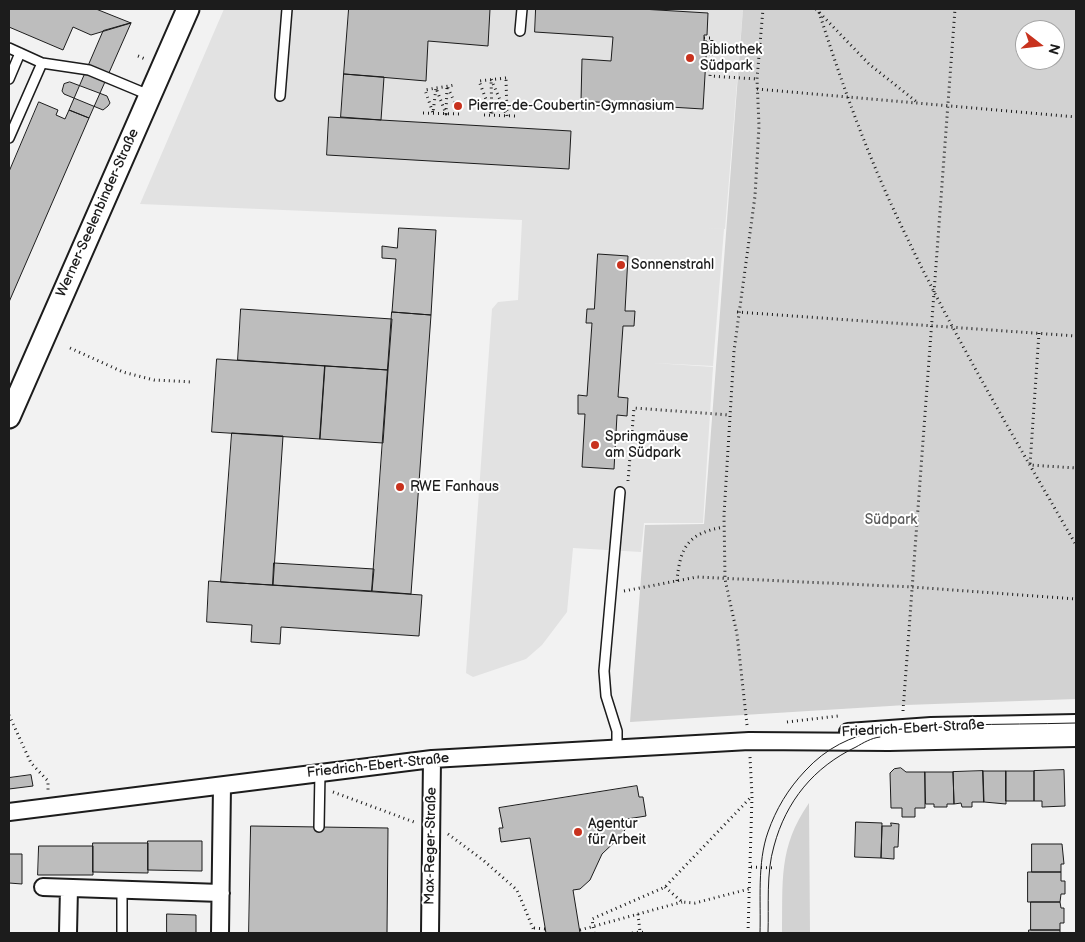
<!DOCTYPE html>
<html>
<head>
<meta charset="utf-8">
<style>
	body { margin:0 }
	#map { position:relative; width:1085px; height:942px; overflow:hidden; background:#f2f2f2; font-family:"Balsamiq Sans",sans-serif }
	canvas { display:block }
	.frame { position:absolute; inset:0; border:10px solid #1c1c1c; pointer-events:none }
	.north { position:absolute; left:1015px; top:20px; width:50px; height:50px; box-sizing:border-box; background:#fff; border:1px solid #a4a4a4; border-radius:50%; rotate:106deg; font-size:14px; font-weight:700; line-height:20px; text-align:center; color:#1c1c1c }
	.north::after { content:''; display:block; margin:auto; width:18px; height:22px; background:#c8321e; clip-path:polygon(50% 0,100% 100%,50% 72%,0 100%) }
</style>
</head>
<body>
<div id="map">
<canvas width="1085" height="942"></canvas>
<div class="frame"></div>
<div class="north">N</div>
</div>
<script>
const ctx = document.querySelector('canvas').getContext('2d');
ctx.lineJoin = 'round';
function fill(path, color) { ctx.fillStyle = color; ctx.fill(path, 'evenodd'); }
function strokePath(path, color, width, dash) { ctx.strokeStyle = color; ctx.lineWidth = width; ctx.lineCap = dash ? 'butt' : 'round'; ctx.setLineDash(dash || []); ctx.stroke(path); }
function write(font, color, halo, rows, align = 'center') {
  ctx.font = font + ' "Balsamiq Sans",sans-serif'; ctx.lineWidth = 4; ctx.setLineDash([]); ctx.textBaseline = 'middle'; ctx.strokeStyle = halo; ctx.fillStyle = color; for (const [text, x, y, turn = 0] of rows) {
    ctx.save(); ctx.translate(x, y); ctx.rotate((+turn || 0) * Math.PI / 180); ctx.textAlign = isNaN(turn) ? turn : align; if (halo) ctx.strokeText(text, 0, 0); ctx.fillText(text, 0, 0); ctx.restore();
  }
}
const built = new Path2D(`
	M224,9H743L725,229L652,226L724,229L713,366L653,363L713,367L703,523H644L641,552L573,548L567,612L542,645L526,659L473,677L466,673L492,309L498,302L518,300L522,220L140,204Z`);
const green = new Path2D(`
	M743,9H1076V699L906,705L630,722L645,525L704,524ZM1025,30H1055V60H1025Z
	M809,803L810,933H782C783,882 778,847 809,803Z`);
const building = new Path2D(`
	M9,9H96L131,23L91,35L73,27L63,50L9,27Z
	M349,9H490L488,46L428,41L426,81L344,74Z
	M536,9H641L708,13L707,35H704V41H707L703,109L670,107V104L662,103V106L581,101L582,59L611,61L613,37L535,32Z
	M131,23L89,118L69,110L103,31Z
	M344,74L384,77L381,120L341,117Z
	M70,82L107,96L110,103L108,106L103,110L64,94L62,91L64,84Z
	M39,102L58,110L56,115L65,119L69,110L89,118L9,302V172Z
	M329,117L571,131L569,169L327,155Z
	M399,228L436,230L431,315L392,312L396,259L382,258V246L397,248Z
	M598,254L628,256L625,311H635L634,326H623L618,397L628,398L627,416L617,415L614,469L582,467L585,414H578V395L587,396L592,323H586L587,309H594Z
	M241,309L392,319L388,370L238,360Z
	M392,312L431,315L411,594L372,591Z
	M217,359L325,366L320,439L212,432Z
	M325,366L388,370L383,443L320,439Z
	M232,433L283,436L273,585L221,582Z
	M274,563L374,569L372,591L273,585Z
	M209,581L422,595L419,636L281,627L280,644L251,642L252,625L207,622Z
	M901,768L906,772H925V808H915V817H902V808H891L890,773L894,769Z
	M1064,770L1065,806L1042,807V801H1034V771Z
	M983,771H1006V804L984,802Z
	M983,771L984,802H972V807H962L961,803L954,804L953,772Z
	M1006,771H1034V801H1006Z
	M925,772H953L954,804H947V807H934V804H926Z
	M31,775L33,786L9,789V778Z
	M637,786L639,797H643L646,816L627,819L624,833L602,854L590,880L580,889L573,890L580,933H546L530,838L501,842L499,828H503L499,808Z
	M856,822L882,823L881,858L855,857Z
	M891,823L899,824L898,847H894V859L881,858L882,826H891Z
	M251,826L388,828L387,933H249Z
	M148,841H202V871L148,870Z
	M93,843H148V873L93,872Z
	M1032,844H1062L1064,864H1061V872H1032Z
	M39,846H93V875H38Z
	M9,854H22V884L9,883Z
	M1028,872H1061V881H1065V894H1061L1060,902H1028Z
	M1031,902H1060L1061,908H1064V923H1060V930H1031Z
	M167,914L196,915V933H167Z
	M1029,930H1060V933H1063H1029Z`);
const path = new Path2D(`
	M816,9L869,64L918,103
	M819,12C840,78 863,143 892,206C946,323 1012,434 1076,545
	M704,38H712L710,76L757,79
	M138,56L145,59
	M506,78L479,81L492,115L491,79L507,116L506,78
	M757,89L1076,117
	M423,113L460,114L447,86L446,114L436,88L433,113L425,90C435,88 445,87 454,85
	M484,115L515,116
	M737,312L1076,336
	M1039,333L1030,465L1076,468
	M70,348L123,372L154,380L192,382
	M628,481L634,408L730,415
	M677,581C680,546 689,533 724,527
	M624,591L697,577L912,587L1076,599
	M903,711L955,9
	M9,715L31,763L48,781V790
	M787,722L838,716
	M747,725L737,634L725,579L724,515L734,351L755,196L759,126L757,79L763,9
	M333,792L414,822
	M448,834L483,860L517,890L535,933
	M751,867L775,868
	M665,887L682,902L695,903L749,889
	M638,914L640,932L646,933
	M534,928L546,929
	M580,930L682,902
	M594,933L592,919L665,887L752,796
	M632,933L640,932
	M748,933L752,796L750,757`);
const service = new Path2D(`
	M520,31L522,9
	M9,48L42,63L89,70L149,95
	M9,79L20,53
	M280,96L287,9
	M9,138L42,63
	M617,747V731L606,696L604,671L620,492
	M319,827L320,772
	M122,933V890`);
const minor = new Path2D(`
	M848,732L931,726L1076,723
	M9,812L432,759L749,741L889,742L1076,738
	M43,887L221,893
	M68,933L69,888
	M220,933L222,786
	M430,933L432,759`);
const tertiary = new Path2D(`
	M9,417L188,9`);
const tram = new Path2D(`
	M760,933C761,901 757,863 768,832C776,809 788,789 805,771C848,724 904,726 963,725C1001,724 1038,724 1076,723
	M768,933C769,905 766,873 774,846C786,801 814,767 856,747C863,743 871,738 880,737`);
const markers = [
	[690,58,5,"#c8321e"],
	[458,106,5,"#c8321e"],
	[621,265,5,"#c8321e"],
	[595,445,5,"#c8321e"],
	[400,487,5,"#c8321e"],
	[578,832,5,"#c8321e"]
];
const poiNames = [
	["Bibliothek",700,50],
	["Südpark",700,66],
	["Pierre-de-Coubertin-Gymnasium",468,106],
	["Sonnenstrahl",631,265],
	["Springmäuse",605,437],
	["am Südpark",605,453],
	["RWE Fanhaus",410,487],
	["Agentur",588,824],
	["für Arbeit",588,840]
];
const streetNames = [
	["Werner-Seelenbinder-Straße",98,213,-66],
	["Friedrich-Ebert-Straße",913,729,-3],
	["Friedrich-Ebert-Straße",378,766,-6],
	["Max-Reger-Straße",431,846,-89]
];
const parkNames = [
	["Südpark",891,520]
];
fill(built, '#e2e2e2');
fill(green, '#d2d2d2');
fill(building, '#bdbdbd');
strokePath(building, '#1c1c1c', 1);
strokePath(service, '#1c1c1c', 12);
strokePath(minor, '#1c1c1c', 20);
strokePath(tertiary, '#1c1c1c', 25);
strokePath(path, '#1c1c1c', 3, [1, 4]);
strokePath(service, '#fff', 9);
strokePath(minor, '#fff', 16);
strokePath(tertiary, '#fff', 21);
strokePath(tram, '#1c1c1c', 1);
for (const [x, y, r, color] of markers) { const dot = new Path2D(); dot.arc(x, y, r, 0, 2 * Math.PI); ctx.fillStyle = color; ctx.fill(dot); strokePath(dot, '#fff', 2); }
write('14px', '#1c1c1c', '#fff', poiNames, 'left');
write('14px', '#1c1c1c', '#fff', streetNames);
write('14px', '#5c5c5c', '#fff', parkNames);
</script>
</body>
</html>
